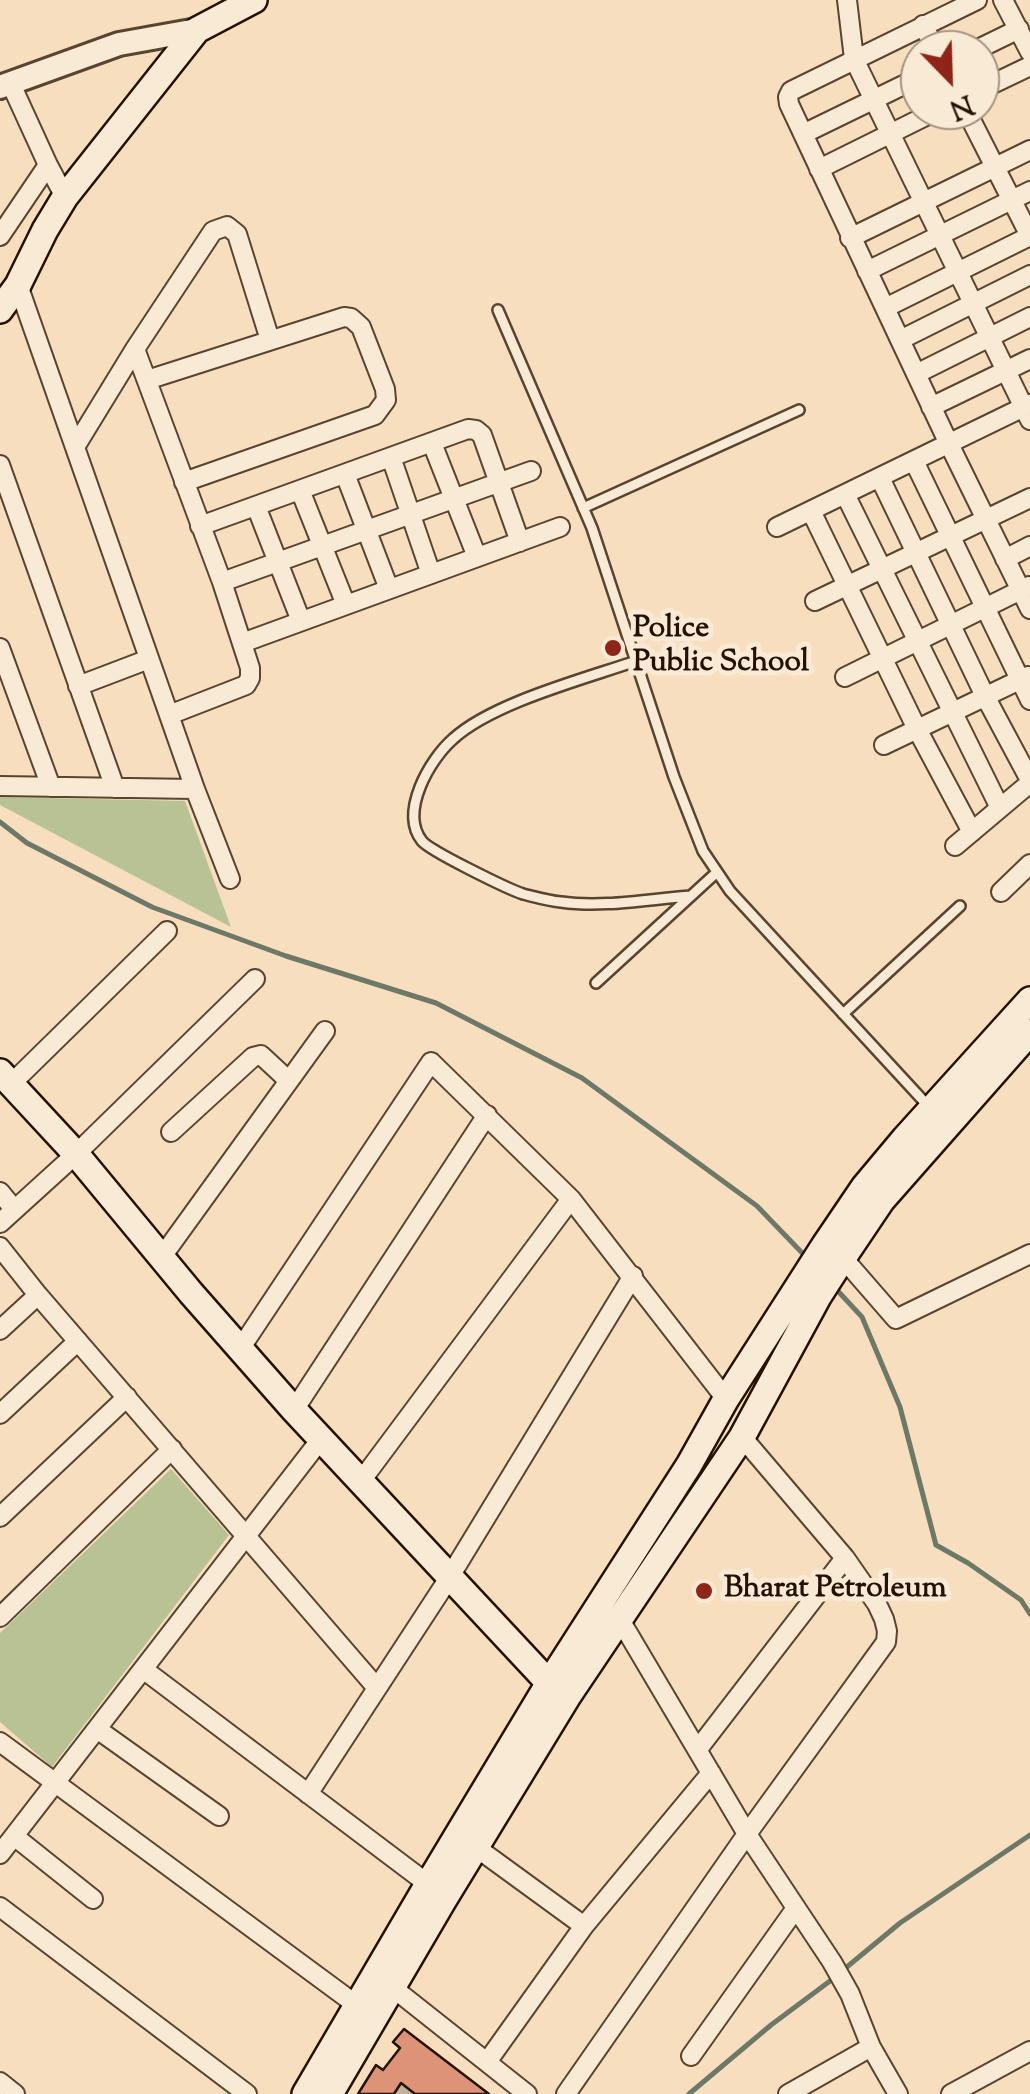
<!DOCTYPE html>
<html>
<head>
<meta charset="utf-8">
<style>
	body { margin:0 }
	#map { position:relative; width:1030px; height:2094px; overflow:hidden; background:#f6debe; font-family:"Sorts Mill Goudy",serif }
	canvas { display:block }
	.north { position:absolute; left:900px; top:30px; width:100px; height:100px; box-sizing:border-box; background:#f9ead5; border:2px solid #a49380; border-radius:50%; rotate:157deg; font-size:28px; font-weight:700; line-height:40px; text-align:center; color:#251101 }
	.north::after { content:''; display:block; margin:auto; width:35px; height:45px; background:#8f2418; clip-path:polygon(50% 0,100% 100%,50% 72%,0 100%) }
</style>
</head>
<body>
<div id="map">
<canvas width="1030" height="2094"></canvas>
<div class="north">N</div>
</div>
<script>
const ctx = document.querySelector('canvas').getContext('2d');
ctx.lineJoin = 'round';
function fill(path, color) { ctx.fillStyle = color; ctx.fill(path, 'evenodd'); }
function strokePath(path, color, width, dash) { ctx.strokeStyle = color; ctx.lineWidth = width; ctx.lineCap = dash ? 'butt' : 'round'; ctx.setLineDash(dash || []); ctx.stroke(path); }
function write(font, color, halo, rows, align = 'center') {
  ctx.font = font + ' "Sorts Mill Goudy",serif'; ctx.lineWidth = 10; ctx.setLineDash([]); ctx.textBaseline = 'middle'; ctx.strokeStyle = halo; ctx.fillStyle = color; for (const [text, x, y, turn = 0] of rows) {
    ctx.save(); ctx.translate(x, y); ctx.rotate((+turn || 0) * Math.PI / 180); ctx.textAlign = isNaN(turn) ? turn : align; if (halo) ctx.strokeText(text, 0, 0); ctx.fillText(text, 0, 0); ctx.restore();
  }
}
const green = new Path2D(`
	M0,797L185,801L231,927L0,805Z
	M171,1469L229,1535L52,1767L0,1722V1633Z`);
const shadow = new Path2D(`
	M385,2072L489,2094H418L415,2090L412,2094H361Z`);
const stream = new Path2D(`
	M0,822L27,843L152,907L286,956L436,1003L582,1078L757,1206L808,1259
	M836,1289L862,1317L900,1407L936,1545L968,1563L1021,1600L1030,1614
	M842,1971L900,1923L1030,1835
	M689,2094L771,2025L834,1978`);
const building = new Path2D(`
	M404,2029L489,2094H415L401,2083L394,2094H358L376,2065L383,2070L400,2048L393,2042Z`);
const service = new Path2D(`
	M498,310L592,528L674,777L703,851L730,891L930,1108
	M583,508L799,410
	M636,661C584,679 492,703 453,739C430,759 399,812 422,841C430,851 508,889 523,894C535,897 549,901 561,902C603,908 649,899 691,896
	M596,983L716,873
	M843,1014L960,906`);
const minor = new Path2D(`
	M847,0L854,59L1030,420
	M977,0L791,91L788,97L789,104L949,444L1030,609
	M1003,0L1030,52
	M923,25L936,50
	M976,50L1019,29
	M10,82L48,165L65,197
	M980,90L1030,66
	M966,110L1030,236
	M803,134L920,77
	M819,169L938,110
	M0,236L48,165
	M850,238L1030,150
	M867,271L1030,191
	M18,285L195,789L230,879
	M885,308L1030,236
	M900,340L1030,275
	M135,349L222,582L250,668V678L246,685L169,715
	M916,374L1030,317
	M147,380L344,317L351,318L361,327L385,389L386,400L375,415L184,482
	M931,407L1030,359
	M432,443L477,557
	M75,447L135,349L213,231L227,226L237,234L270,340
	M391,457L431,574
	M914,461L1030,700
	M0,465L115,788
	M345,474L389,589
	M880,478L985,696L1030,780
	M300,490L346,605
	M845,494L1000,808
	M256,506L301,621
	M811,511L917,729L972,832
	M200,526L468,429L476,430L482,435L520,542
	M777,527L1030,404
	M1005,559L1030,546
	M222,582L531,471
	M815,601L1030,498
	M242,643L560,527
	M0,648L51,787
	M845,677L1029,586
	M78,686L149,659
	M884,745L1028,676
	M0,786L195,789
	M955,846L1030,783
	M1001,892L1030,864
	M11,1084L167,931
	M171,1132L253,1057L261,1055L289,1081
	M0,1192L14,1209
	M0,1223L76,1154L255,979
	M0,1247L38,1295L377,1688
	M161,1258L325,1031
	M843,1258L896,1319L1030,1254
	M0,1330L38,1295
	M240,1349L431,1062L571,1199L726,1399
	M294,1410L487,1115
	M0,1414L78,1341
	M361,1481L571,1199
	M0,1517L127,1397
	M0,1617L172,1449
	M619,1618L747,1834L832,1962L850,1994L871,2047L898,2094
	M143,1669L428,1884
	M97,1729L219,1816
	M0,1742L366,2012
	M698,1749L845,1558
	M308,1794L449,1578L633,1276
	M14,1836L93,1899
	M477,1848L584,1926
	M0,1854L321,1439
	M0,1907L247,2094
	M383,1980L527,2094
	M691,2056L796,1908
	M487,2062L584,1926L711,1773
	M0,2082L15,2094
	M566,2094L747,1834L886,1642L887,1631L884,1619L877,1604L845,1558L742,1437
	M788,2094L871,2047
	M951,2094L1030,2051`);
const tertiary = new Path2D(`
	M0,87L119,44L197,30`);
const secondary = new Path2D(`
	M0,310L18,285L45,230L65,197L197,30L254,0
	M0,1072L76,1154L191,1293L294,1410L549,1683L560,1690
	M305,2094L428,1884L549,1683L689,1465L726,1399L824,1246L864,1187L905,1138L1030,1000
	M330,2094L443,1901L568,1696L742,1437L818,1297L843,1258L882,1200L1030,1032`);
const markers = [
	[613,648,10,"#8f2418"],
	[704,1591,10,"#8f2418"]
];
const poiNames = [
	["Police",633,631],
	["Public School",633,665],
	["Bharat Petroleum",724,1591]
];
fill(green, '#b9c294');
fill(shadow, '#0003');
strokePath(stream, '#6e7867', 5);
fill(building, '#dd9378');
strokePath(building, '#251101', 2.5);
strokePath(service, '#594430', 14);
strokePath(minor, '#594430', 22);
strokePath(tertiary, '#594430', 28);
strokePath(secondary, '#251101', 30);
strokePath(service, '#f9ead5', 9);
strokePath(minor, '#f9ead5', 18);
strokePath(tertiary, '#f9ead5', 22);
strokePath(secondary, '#f9ead5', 25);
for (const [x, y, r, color] of markers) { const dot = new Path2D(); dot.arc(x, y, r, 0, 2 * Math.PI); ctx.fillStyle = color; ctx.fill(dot); strokePath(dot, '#f9ead5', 4); }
write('bold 30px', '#251101', '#f9ead5', poiNames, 'left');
</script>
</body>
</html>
